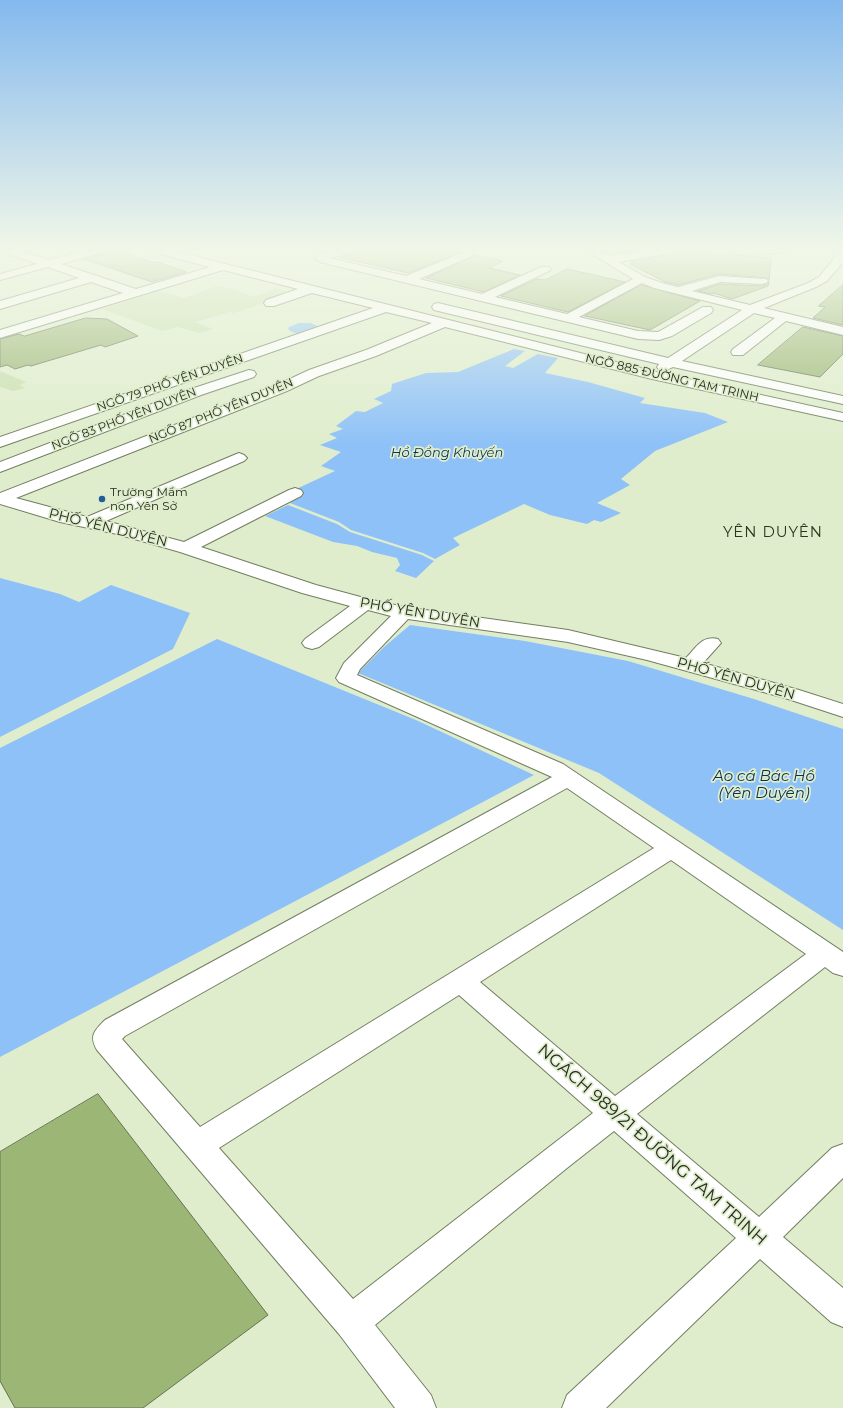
<!DOCTYPE html>
<html>
<head>
<meta charset="utf-8">
<style>
	body { margin:0 }
	canvas { display:block; background:#dfedcc }
</style>
</head>
<body>
<canvas width="843" height="1408"></canvas>
<script>
const ctx = document.querySelector('canvas').getContext('2d');
ctx.lineJoin = 'round';
function fill(path, color) { ctx.fillStyle = color; ctx.fill(path, 'evenodd'); }
function strokePath(path, color, width, dash) { ctx.strokeStyle = color; ctx.lineWidth = width; ctx.lineCap = dash ? 'butt' : 'round'; ctx.setLineDash(dash || []); ctx.stroke(path); }
function write(font, color, halo, rows, align = 'center') {
  ctx.font = font + ' Montserrat,sans-serif'; ctx.lineWidth = 3.5; ctx.setLineDash([]); ctx.textBaseline = 'middle'; ctx.strokeStyle = halo; ctx.fillStyle = color; for (const [text, x, y, turn = 0] of rows) {
    ctx.save(); ctx.translate(x, y); ctx.rotate((+turn || 0) * Math.PI / 180); ctx.textAlign = isNaN(turn) ? turn : align; if (halo) ctx.strokeText(text, 0, 0); ctx.fillText(text, 0, 0); ctx.restore();
  }
}
const green = new Path2D(`
	M217,286L241,291L240,292L254,297L276,288L286,291L276,295L281,297L235,313L230,312L195,322L213,329L199,333L178,327L162,331L102,309L158,291L184,298Z
	M0,371L26,382L20,385L25,388L13,391L0,387Z`);
const water = new Path2D(`
	M299,323H311L319,327C309,331 297,338 288,329L289,327Z
	M514,349L525,351L505,366L513,368L538,354L558,358L545,373L588,382L645,398L640,403L705,413L728,422L655,451L621,479L630,485L597,503L621,513L601,522L594,520L587,524L550,515L524,504L453,538L460,545L435,559L423,553L351,530L339,522L290,503L299,497L294,490L335,471L321,466L341,452L320,445L337,438L329,434L343,429L336,426L356,411L365,412L383,403L374,399L391,391L392,384L426,373L458,372Z
	M288,505L337,524L350,532L422,555L434,561L416,578L395,571L400,565L397,558L372,552L357,546L333,542L265,516Z
	M0,578L60,594L79,602L111,585L190,613L173,649L0,737Z
	M410,625L525,641L628,661L754,699L843,729V930L599,773L358,673L384,647Z
	M217,639L416,720L534,775L0,1057V748Z`);
const building = new Path2D(`
	M110,249L155,263L158,262L186,272L152,282L84,259L108,252Z
	M362,249H449L461,252L408,273L338,257L360,252Z
	M608,249H644L616,254Z
	M683,249H706L707,253L771,258L769,280L766,278L719,274L678,285L665,282L630,264L634,263L631,261L677,253Z
	M474,255L503,261L489,268L520,275L484,292L426,278L473,257Z
	M567,269L625,282L568,312L501,296L537,279L545,280Z
	M769,282L768,286L732,299L714,293L712,294L698,291L720,284L762,286Z
	M641,285L700,301L650,330L585,316Z
	M843,285V325L813,318L825,307L819,306Z
	M86,318L107,319L138,336L105,347L101,345L31,366L28,365L15,369L7,365L0,367V339L19,334L24,336Z
	M803,327L843,336V354L820,377L758,365Z
	M98,1094L268,1315L143,1408H15L0,1381V1152Z`);
const minor = new Path2D(`
	M0,249H16L49,260L91,249H109L108,251L61,264L136,289L210,267L148,251L147,249H166L652,371L843,413V421L652,379L445,327L376,356L319,376L287,391L16,498L87,517L234,455L239,453L244,455L247,458L244,461L106,521L184,542L289,490L295,488L301,490L303,493L301,496L201,547L316,585L368,599L404,607L568,630L686,658C696,648 702,635 718,639L721,643L703,663L799,690L843,704V717L785,698L647,660L568,642L408,619L360,669L357,675L563,764L843,952V976L833,973L825,967L637,1114L759,1217L832,1148L843,1144V1178L783,1237L843,1288V1327L831,1322L760,1259L606,1408H562L567,1395L736,1238L614,1131L567,1168L375,1325L431,1395L436,1408H395L339,1334L97,1050C89,1036 94,1031 105,1020L552,777L339,682L336,678L344,663L391,616L368,610L319,647L312,649L305,647L302,643L305,639L350,606L302,593L180,552L117,534L60,522L0,504V493L277,385L309,370L366,350L432,323L386,312L0,447V437L373,308L312,293L274,306H266L264,303L266,300L298,289L223,270L0,338V330L123,293L91,282L0,309V301L79,278L48,267L0,280V274L37,264L1,251ZM567,788L654,848L200,1127L122,1039L125,1036ZM671,860L806,954L615,1096L480,982ZM459,995L593,1113L353,1299L219,1148Z
	M340,249H361L360,251L329,258L406,276L464,252H472L473,254L472,256L419,279L482,294L541,267H549L551,269L549,271L495,297L567,314L633,279L584,249H597L610,256L655,249H682L677,252L619,262L645,277L662,283L678,287L719,276L766,279L768,281L766,283L762,284L720,282L692,291L750,305L808,283L819,277L836,256L834,249H843V262L827,281L816,287L764,308L843,327V335L786,321L743,355H733L731,352L733,349L775,318L754,313L682,361L843,396V404L673,367L664,371L659,370L657,367L659,364L434,310L432,307L434,304L438,303L668,358L742,310L654,288L642,283L579,317L638,331L658,332L703,307H711L713,310L711,313L672,336L659,340L638,339L320,262L315,259L319,254Z
	M724,249H791C785,256 730,256 724,249Z
	M249,370L254,371L256,374L254,377L201,395L0,472V462L191,389Z`);
const markers = [
	[102,499,4,"#235d95"]
];
const farStreetnames = [
	["NGÕ 885 ĐƯỜNG TAM TRINH",672,378,13],
	["NGÕ 79 PHỐ YÊN DUYÊN",170,383,-19],
	["NGÕ 87 PHỐ YÊN DUYÊN",221,411,-22],
	["NGÕ 83 PHỐ YÊN DUYÊN",124,419,-21]
];
const farPoinames = [
	["Trường Mầm",110,492],
	["non Yên Sở",110,506]
];
const farWaternames = [
	["Hồ Đồng Khuyến",447,453]
];
const streetNames = [
	["PHỐ YÊN DUYÊN",108,528,14],
	["PHỐ YÊN DUYÊN",420,613,10],
	["PHỐ YÊN DUYÊN",736,679,16]
];
const neighbourhoodNames = [
	["YÊN DUYÊN",773,533]
];
const waterNames = [
	["Ao cá Bác Hồ",764,777],
	["(Yên Duyên)",764,794]
];
const nearStreetnames = [
	["NGÁCH 989/21 ĐƯỜNG TAM TRINH",652,1145,41]
];
fill(green, '#cadfaf');
fill(water, '#8ec1f8');
fill(building, '#9cb775');
strokePath(building, '#667255', 1);
strokePath(minor, '#727e61', 2);
fill(minor, '#fff');
const sky = ctx.createLinearGradient(0, 0, 0, 446);
sky.addColorStop(0, '#84b9ee');
sky.addColorStop(0.56, '#f1f7e8');
sky.addColorStop(1, '#f1f7e800');
ctx.fillStyle = sky;
ctx.fillRect(0, 0, 843, 446);
for (const [x, y, r, color] of markers) { const dot = new Path2D(); dot.arc(x, y, r, 0, 2 * Math.PI); ctx.fillStyle = color; ctx.fill(dot); strokePath(dot, '#dfedcc', 1.5); }
write('12px', '#272c20', '#dfedcc', farStreetnames);
write('12px', '#272c20', '#dfedcc', farPoinames, 'left');
write('italic 13px', '#0b3153', '#dfedcc', farWaternames);
write('14px', '#272c20', '#dfedcc', streetNames);
ctx.letterSpacing = '1px';
write('15px', '#2c361c', '#dfedcc', neighbourhoodNames);
ctx.letterSpacing = '0px';
write('italic 15px', '#0b3153', '#dfedcc', waterNames);
write('17px', '#272c20', '#dfedcc', nearStreetnames);
</script>
</body>
</html>
